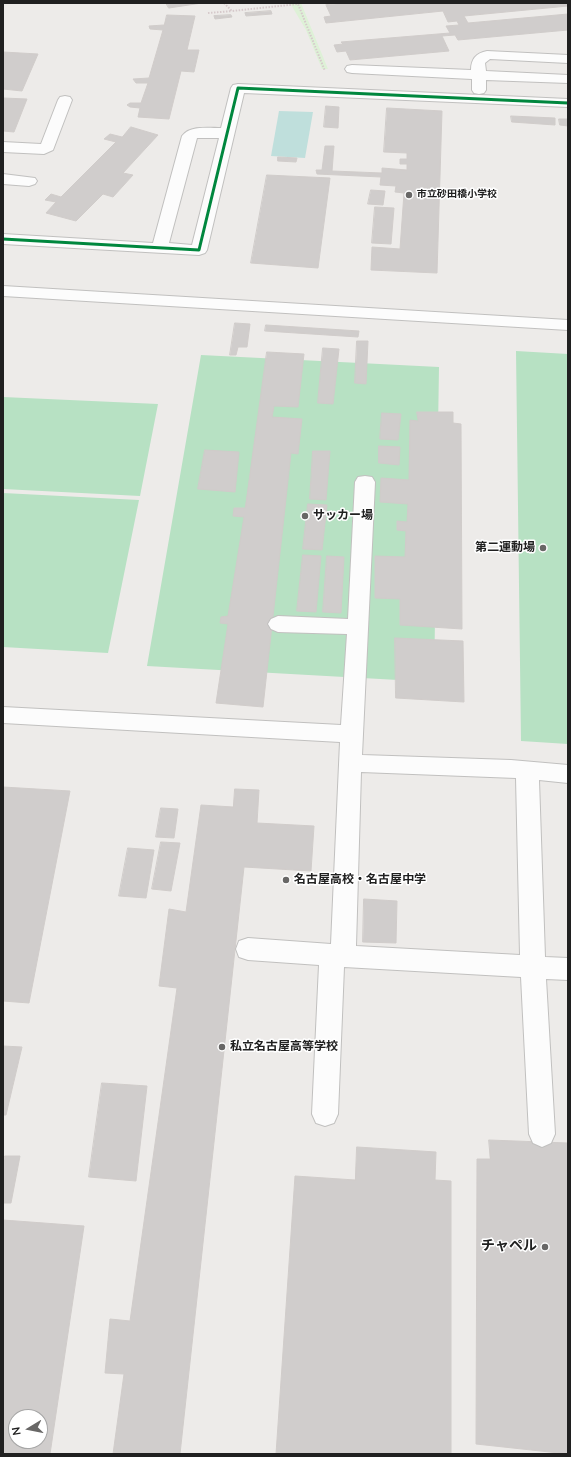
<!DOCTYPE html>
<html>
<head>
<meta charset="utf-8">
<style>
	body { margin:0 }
	#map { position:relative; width:571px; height:1457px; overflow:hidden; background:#edebe9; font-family:"Nunito Sans",sans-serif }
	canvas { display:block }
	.frame { position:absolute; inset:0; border:4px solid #202020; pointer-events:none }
	.north { position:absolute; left:8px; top:1409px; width:40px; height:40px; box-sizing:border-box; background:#fff; border:1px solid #a6a6a6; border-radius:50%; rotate:260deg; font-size:11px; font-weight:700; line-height:16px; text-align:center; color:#202020 }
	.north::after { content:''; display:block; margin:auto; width:14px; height:18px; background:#686766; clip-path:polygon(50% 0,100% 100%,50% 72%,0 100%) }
</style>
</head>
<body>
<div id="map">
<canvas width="571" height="1457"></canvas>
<div class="frame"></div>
<div class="north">N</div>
</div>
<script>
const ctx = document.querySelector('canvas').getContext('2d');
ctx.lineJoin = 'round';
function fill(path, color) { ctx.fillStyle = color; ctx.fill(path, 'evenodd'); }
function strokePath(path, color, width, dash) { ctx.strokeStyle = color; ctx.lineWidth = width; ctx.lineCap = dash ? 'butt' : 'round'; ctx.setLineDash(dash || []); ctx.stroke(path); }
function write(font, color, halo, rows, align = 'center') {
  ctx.font = font + ' "Nunito Sans","Noto Sans JP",sans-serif'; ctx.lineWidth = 3; ctx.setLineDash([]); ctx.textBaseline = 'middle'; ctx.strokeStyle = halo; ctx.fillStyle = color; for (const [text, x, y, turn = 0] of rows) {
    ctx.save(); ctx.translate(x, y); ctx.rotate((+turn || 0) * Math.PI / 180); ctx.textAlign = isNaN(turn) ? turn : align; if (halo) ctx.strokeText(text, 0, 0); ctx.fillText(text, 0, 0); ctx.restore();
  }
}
const park = new Path2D(`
	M290,3H301L328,69H322L306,30Z`);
const pitch = new Path2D(`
	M516,351L568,354V744L521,741Z
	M201,355L439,367L434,682L147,666Z
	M3,397L158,404L140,496L3,489Z
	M3,493L139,500L108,653L3,647Z`);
const water = new Path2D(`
	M279,111L313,112L305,158L271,156Z`);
const building = new Path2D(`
	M166,3H202L169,8Z
	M347,3H568V6L464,16L468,23L568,14V30L458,40L455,35L442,36L449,51L350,60L346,51L337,52L334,45L343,44L341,42L450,33L446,26L459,25L457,21L448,22L443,11L326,23L324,17L331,16L326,5Z
	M271,11L272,14L246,16L245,13Z
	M167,15L195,16L187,50H199L194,72L181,71L169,119L138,117L140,108L130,107L127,105L130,103H141L148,83H136L133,79L149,78L163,30L150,29L149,26L164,25Z
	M231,15L232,17L215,19L214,16Z
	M3,52L38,54L22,91L3,89Z
	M3,98L27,99L14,132L3,131Z
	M326,106L339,107L338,128L324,127Z
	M387,108L442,111L437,273L371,270L372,247L400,249L404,193L395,192L396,186L380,185L381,177L317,174L316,170H322L325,146H334L332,171L382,173V168L407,170V164H400V159H407V153L384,152Z
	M511,116L555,118V125L512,122Z
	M559,119H568V126L560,125Z
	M131,127L158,135L123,173L133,175L113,197L103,194L76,221L46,213L56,202L45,200L51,194L61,197L116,142L104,139L110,134L122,137Z
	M278,157L297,158L296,162L278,161Z
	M267,175L330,178L318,268L251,263Z
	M371,190L385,191L383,205L368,204Z
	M375,207L394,208L391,244L372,243Z
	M235,323L250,324L247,347H238L236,355H230Z
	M266,325L359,331L358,337L265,331Z
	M357,341H368L366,384L355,383Z
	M323,348L339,349L333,404L318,403Z
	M267,352L304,354L298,407L274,406L272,417L302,419L298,454L291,453L263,707L216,703L228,624L220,623L221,617L228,616L244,517L233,516L234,508H245Z
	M417,412H453V423L461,424L462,629L400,625V599L375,598V556L405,557L406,531L397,530V521L407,522L408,504L380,502L381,478L409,480L410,420L418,421Z
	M382,413L401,414L398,440L380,439Z
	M379,446L400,447L399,465L379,463Z
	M205,450L239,452L235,492L198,489Z
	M313,451H330L326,500L310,499Z
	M308,504L327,505L322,550L303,549Z
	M303,555L321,556L316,612L297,611Z
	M327,556L344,557L341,613L323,612Z
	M395,638L463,641L464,702L396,698Z
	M3,787L70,791L29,1003L3,1001Z
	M235,789L259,790L257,823L314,826L311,871L244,867L180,1454H113L124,1374L105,1373L110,1319L130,1321L177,988L159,986L169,909L186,912L201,805L233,807Z
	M161,808L178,809L174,838L156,837Z
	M161,842L180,843L171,891L152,889Z
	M128,848L154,850L146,898L119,896Z
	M364,899L397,901L396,943L363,942Z
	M3,1046L22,1047L6,1115H3Z
	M102,1083L147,1086L136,1181L89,1177Z
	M489,1140L568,1143V1454L476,1444L477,1159H490Z
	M357,1147L436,1152L435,1180L451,1181V1454H276L295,1176L355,1180Z
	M5,1156H20L11,1203H3V1163Z
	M3,1220L84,1226L50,1454H3ZM16,1417H40V1441H16Z`);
const path = new Path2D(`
	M224,3L232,11L298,4L325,71
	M208,13L232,11`);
const minor = new Path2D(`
	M487,51L568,55V63L490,59L485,63L486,71L568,75V83L486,80V90L484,93L479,94L474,93L472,90V79L352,73L347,72L345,69L347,66L352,65L471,70C471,59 476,53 487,51Z
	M238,84L568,99V107L244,93L207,250L205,253L199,255L3,244V234L153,243L182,136C190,125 209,128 221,128L231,88L233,85ZM197,138H219L192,245L169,243Z
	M65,96L70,97L72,100L53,150L44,154L3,152V142L41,144L58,100L60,97Z
	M3,174L35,178L37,181L35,184L29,186L3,184Z
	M3,286L568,320V330L3,296Z
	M365,476L372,477L375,482L362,755L511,760L568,765V783L539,780L545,957L568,958V980L546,979L555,1134L551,1143L542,1147L533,1143L529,1134L521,977L344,967L338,1114L334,1123L325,1126L316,1123L312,1114L319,965L248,960L239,957L236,949L239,941L248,938L331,944L340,742L3,723V707L341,725L347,634L278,632L271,629L268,624L271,619L278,616L348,619L355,482L358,477ZM361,772L516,778L520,955L356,946Z`);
const cycleway = new Path2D(`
	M3,239L199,250L238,88L568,103`);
const markers = [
	[409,195,4,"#686766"],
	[305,516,4,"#686766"],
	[543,548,4,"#686766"],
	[286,880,4,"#686766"],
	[222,1047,4,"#686766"],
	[545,1247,4,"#686766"]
];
const farPoinames = [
	["市立砂田橋小学校",417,195]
];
const poiNames = [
	["サッカー場",313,516],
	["第二運動場",535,548,"right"],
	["名古屋高校・名古屋中学",294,880],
	["私立名古屋高等学校",230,1047]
];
const nearPoinames = [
	["チャペル",537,1247]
];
fill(park, '#def1d7');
fill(pitch, '#b7e1c3');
fill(water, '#bfdfdc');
fill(building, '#d0cdcc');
strokePath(building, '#d0ccca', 1);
strokePath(minor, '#c1c0bf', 2);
strokePath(path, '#d6c9cb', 2, [1.5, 1.5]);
fill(minor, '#fcfcfc');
strokePath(cycleway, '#00873e', 3);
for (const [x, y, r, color] of markers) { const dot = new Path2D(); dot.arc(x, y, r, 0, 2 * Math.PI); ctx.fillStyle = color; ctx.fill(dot); strokePath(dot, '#fff', 1.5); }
write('bold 10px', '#202020', '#fff', farPoinames, 'left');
write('bold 12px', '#202020', '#fff', poiNames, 'left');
write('bold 14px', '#202020', '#fff', nearPoinames, 'right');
</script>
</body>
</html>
